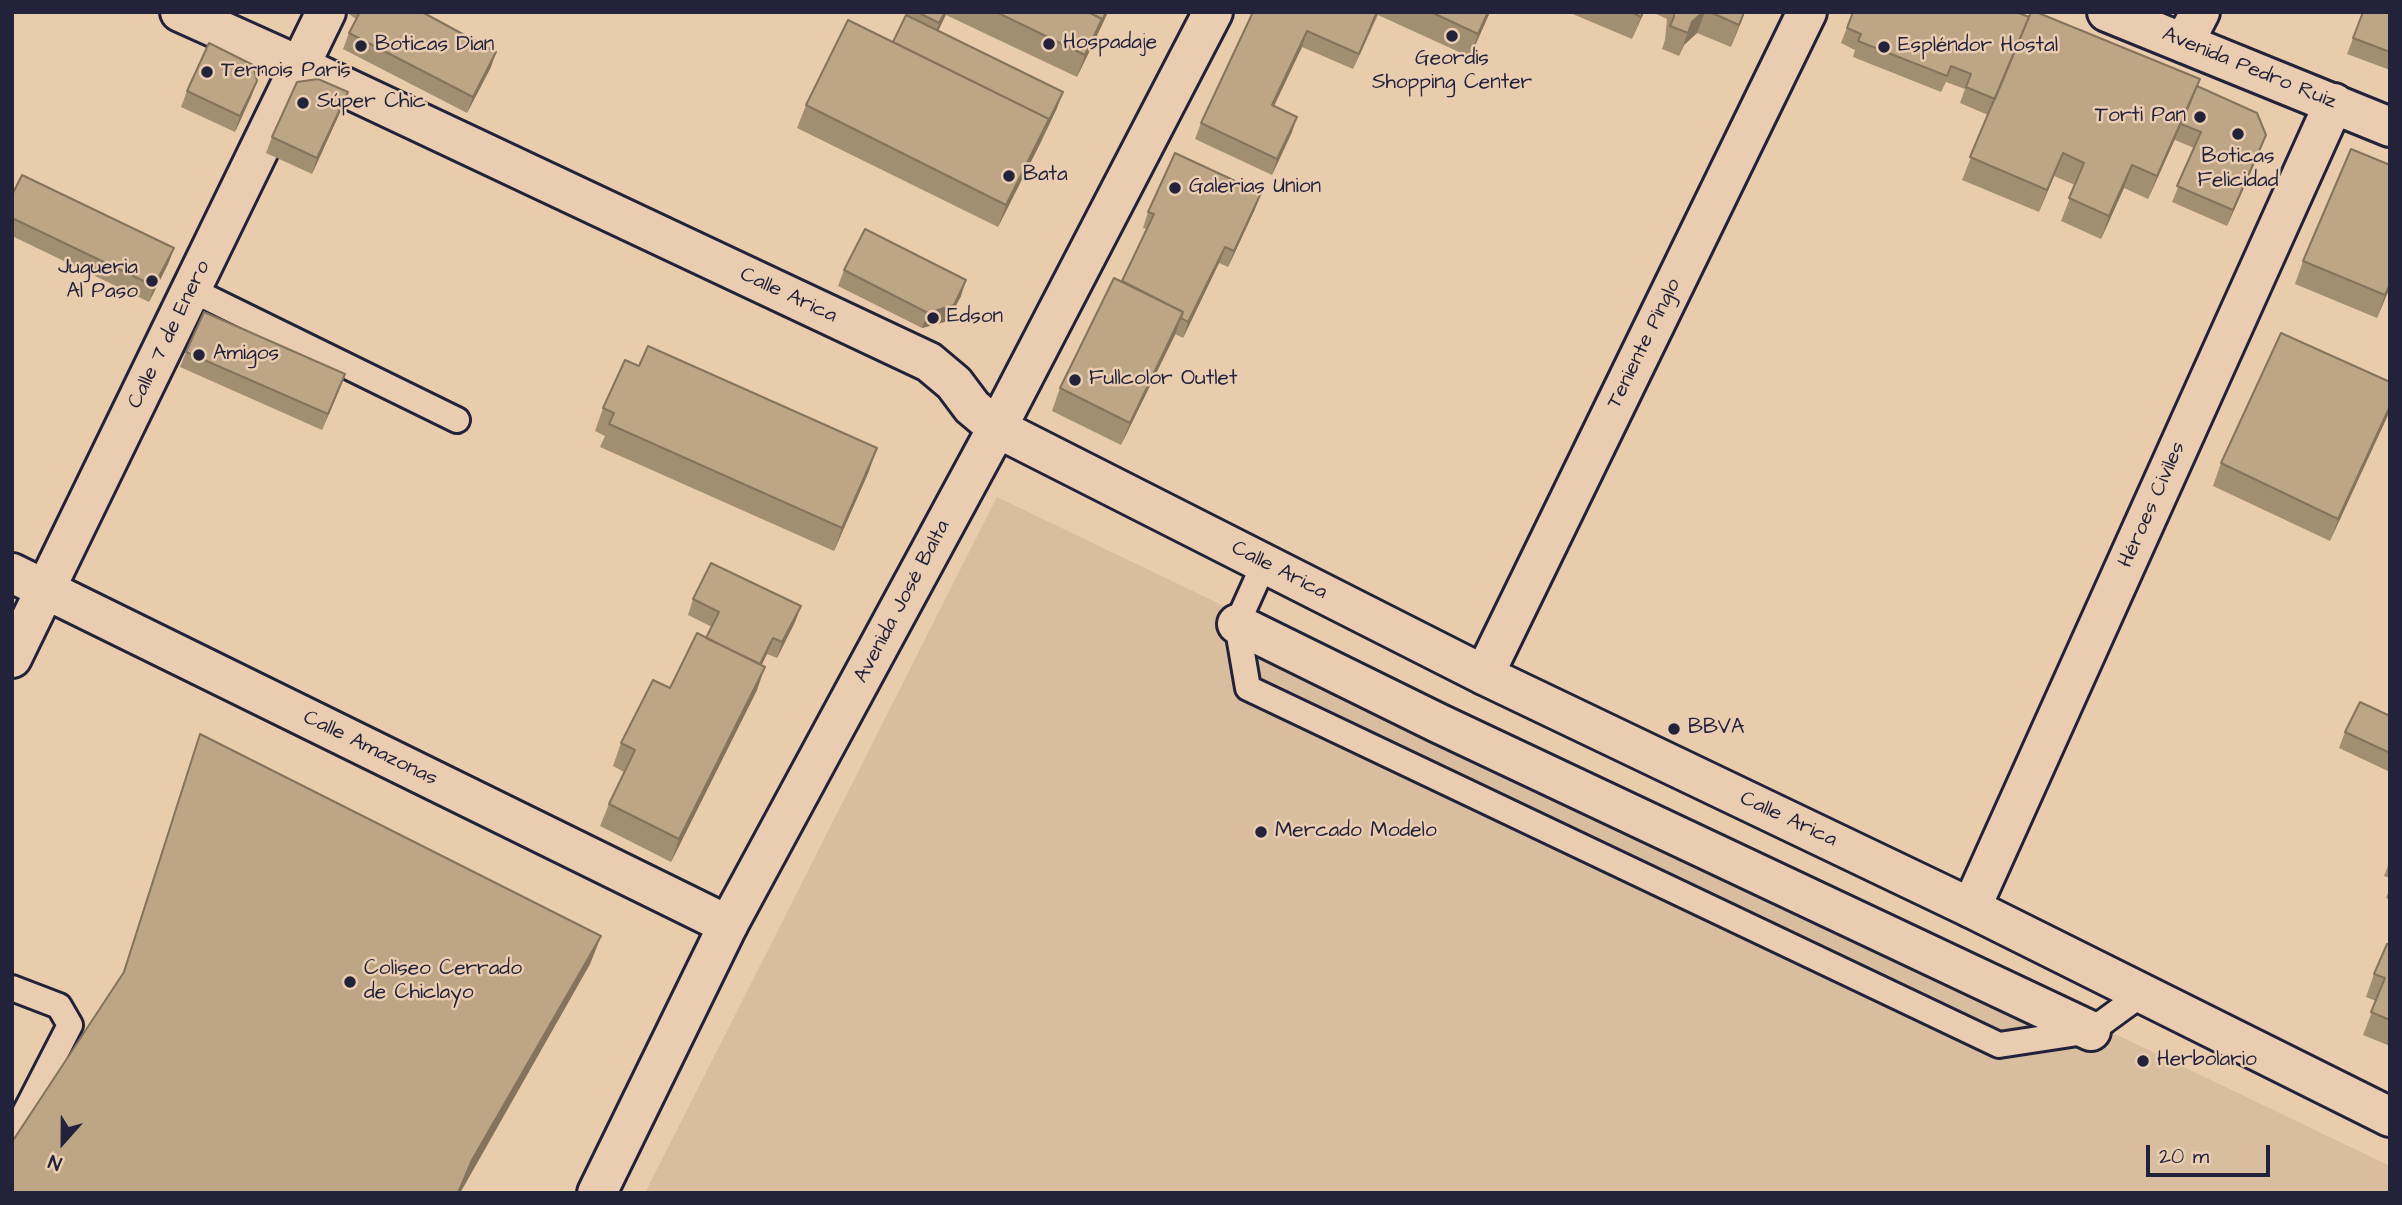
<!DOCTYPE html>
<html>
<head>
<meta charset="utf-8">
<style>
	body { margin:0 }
	#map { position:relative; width:2402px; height:1205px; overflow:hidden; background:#e9ccac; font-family:"Architects Daughter",sans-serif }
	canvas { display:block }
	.frame { position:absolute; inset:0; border:14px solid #22223b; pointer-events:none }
	.north { position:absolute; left:28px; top:1107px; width:70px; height:70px; -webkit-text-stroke:5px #eacdb1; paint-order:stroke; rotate:201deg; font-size:19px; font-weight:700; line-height:28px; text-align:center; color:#22223b }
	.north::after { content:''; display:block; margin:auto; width:24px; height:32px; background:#22223b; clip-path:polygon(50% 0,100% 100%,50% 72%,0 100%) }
	.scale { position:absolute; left:2146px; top:1145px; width:124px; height:32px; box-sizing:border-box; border:4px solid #22223b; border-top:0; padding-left:9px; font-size:21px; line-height:24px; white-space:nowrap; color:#22223b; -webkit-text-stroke:5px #eacdb1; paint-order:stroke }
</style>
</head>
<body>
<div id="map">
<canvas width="2402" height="1205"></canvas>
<div class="frame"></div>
<div class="north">N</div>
<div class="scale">20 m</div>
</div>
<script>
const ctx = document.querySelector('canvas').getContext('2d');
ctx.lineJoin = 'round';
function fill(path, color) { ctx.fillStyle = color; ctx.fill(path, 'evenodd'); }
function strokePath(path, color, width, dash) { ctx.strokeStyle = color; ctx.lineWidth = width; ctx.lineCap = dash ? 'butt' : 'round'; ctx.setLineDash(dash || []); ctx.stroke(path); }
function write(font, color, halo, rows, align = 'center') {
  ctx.font = font + ' "Architects Daughter",sans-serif'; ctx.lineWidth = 5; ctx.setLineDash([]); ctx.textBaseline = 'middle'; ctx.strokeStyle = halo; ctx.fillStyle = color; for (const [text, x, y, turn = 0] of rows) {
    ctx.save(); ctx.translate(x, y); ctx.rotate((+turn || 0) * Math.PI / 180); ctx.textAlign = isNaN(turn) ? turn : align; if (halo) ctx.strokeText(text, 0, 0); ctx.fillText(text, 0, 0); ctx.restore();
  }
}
const built = new Path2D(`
	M997,497L2390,1166V1193H645Z`);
const lane = new Path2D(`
	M192,290L457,420
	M1264,564L1237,624L1248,688L1999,1045L2091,1031L2143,993
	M12,988L59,1006L70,1025L12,1138`);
const street = new Path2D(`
	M2184,43L2200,12
	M12,573L728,925
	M1237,624L1438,723L2091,1031
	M12,658L326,12
	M1484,675L1807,12
	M1971,908L2334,103`);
const secondary = new Path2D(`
	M180,12L300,66L929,362L954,383L972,407L997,428L1484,675L1971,908L2390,1117
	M2107,12L2390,127
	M597,1193L728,925L997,428L1213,12`);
const wall = new Path2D(`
	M346,12H422L491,67L467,113L343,49L349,33L356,19Z
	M907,12H1108L1077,77L946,15L938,31L1057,108L998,227L797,128L806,105L893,42Z
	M1272,12H1490L1470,57L1378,15L1353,69L1302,47L1274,105L1292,132L1272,175L1195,139L1201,123Z
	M1568,12H1644L1632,39Z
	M1652,12H1745L1731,47L1697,33L1684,45L1679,56L1662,49L1665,40L1667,19Z
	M1853,12L2197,87L2266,135L2260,151L2227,226L2172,202L2194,148L2175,140V139L2148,199L2124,188L2101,239L2061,221L2075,185L2054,176L2039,212L1962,180L1988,115L1960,103L1965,89L1946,82L1941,92L1853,57L1855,50L1841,43Z
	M2363,12H2390V70L2347,54Z
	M257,81L251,97L235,132L181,107L187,91Z
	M348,92L342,108L312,174L266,153L272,137Z
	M12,195L174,248L168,264L149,302L12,236Z
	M1255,209L1228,267L1219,263L1183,338L1175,334L1121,445L1052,411L1060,388L1122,281L1147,229L1143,228L1148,212Z
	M2303,261L2390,287L2377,318L2295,284Z
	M844,270L961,296L948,321L922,328L838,286Z
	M186,352L339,390L322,430L180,367Z
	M639,366L869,471L834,551L600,447L605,436L595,431L603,408Z
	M2390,382L2330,541L2213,486L2221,463Z
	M693,599L801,606L795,622L777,658L767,654L761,665L757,690L671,862L600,826L609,804L624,772L613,766L621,743L670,688L706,638L712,627L688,615Z
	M2390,716V772L2339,748L2345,732Z
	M200,734L601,936L590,964L460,1193H12L122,975L190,763Z
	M2390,861V878L2384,876Z
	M2390,888V900L2386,898Z
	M2390,945V1046L2363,1035L2376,1001L2366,997L2374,974Z`);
const shadedWall = new Path2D(`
	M945,12H947L931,46L939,23Z
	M1106,12H1108L1094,42L1100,26Z
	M1377,12H1378L1353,69L1359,54Z
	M1488,12H1490L1470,57L1478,34Z
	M1643,12H1644L1632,39L1641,17Z
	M1703,12H1705L1697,33L1684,45L1679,56L1692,22Z
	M1744,12H1745L1731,47L1739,25Z
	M1102,19L1094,42L1077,77L1085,55Z
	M1307,31L1302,47L1267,121L1272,105Z
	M496,52L491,67L467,113L473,97Z
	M2200,79L2175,139L2148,199L2157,176Z
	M257,81L251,97L235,132L240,116Z
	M348,92L342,108L312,174L317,158Z
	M1063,92L1057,108L1041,142L1046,126Z
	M1297,117L1292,132L1272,175L1277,159Z
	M1049,119L1041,142L998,227L1006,205Z
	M2266,135L2260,151L2227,226L2233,210Z
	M2063,153L2054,176L2039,212L2047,190Z
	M2132,165L2124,188L2101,239L2109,216Z
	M1261,193L1255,209L1228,267L1234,251Z
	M1225,247L1219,263L1183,338L1188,322Z
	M174,248L168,264L149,302L154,286Z
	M966,280L961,296L948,321L922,328L928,313Z
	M2390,284V287L2377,318L2385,295Z
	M1183,312L1175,335L1121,445L1130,423Z
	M345,374L339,390L322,430L328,414Z
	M2390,406V411L2330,541L2338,519Z
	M877,448L869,471L834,551L842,528Z
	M801,606L795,622L777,658L782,642Z
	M773,638L767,654L751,687L757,671Z
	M765,667L757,690L671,862L679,839Z
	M601,936L590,964L460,1193H458L472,1160Z`);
const building = new Path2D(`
	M360,12H422L496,52L473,97L349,33Z
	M917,12H945L939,23Z
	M996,12H1088L1102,19L1085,55Z
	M1088,12H1106L1100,26L1102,19Z
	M1253,12H1269L1271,13L1272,12H1377L1359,54L1307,31L1272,105L1297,117L1277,159L1201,123Z
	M1431,12H1488L1478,34Z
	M1631,12H1643L1641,17Z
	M1674,12H1703L1692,22L1688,33L1670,26L1674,17Z
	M1710,12H1744L1739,25Z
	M1853,12H2016L2029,17L1995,99L1966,87L1971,74L1951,66L1947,76L1858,41L1861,34L1847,28Z
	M2031,12H2036L2200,79L2157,176L2132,165L2109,216L2069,198L2084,163L2063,153L2047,190L1970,157Z
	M2363,12H2390V52L2353,38Z
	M906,15L1063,92L1046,126L1049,119L893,42Z
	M848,20L1049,119L1006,205L806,105Z
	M209,43L253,65L257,81L240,116L187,91Z
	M318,79L348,92L317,158L272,137L297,82Z
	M2197,86L2257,113L2266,135L2233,210L2177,186L2201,132L2181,124Z
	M2351,149L2390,165V284L2385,295L2303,261Z
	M1175,153L1261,193L1234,251L1225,247L1188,322L1181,318L1183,312L1122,281L1154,214L1148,212Z
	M22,175L174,248L154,286L12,218V195Z
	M865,229L966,280L954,305L928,313L844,270Z
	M1114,278L1183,312L1130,423L1060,388Z
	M204,312L345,374L328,414L186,352Z
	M2281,333L2390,382V406L2338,519L2221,463Z
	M648,346L877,448L842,528L609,424L614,413L603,408L625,360L639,366Z
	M711,563L801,606L782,642L773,638L760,664L706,638L719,612L693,599Z
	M697,633L765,667L679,839L609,804L635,750L621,743L653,680L670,688Z
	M2360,702L2390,716V753L2345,732Z
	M200,734L601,936L472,1160L458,1193H12V1142L124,972Z
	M2387,944L2390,945V1020L2371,1012L2385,978L2374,974Z`);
const markers = [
	[1452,36,7,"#22223b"],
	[1049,44,7,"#22223b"],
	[361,46,7,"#22223b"],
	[1884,47,7,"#22223b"],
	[207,72,7,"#22223b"],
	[303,103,7,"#22223b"],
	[2200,117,7,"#22223b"],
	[2238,134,7,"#22223b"],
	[1009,176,7,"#22223b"],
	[1175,188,7,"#22223b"],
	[152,281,7,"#22223b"],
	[933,318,7,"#22223b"],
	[199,355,7,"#22223b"],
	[1075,380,7,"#22223b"],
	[1674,729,7,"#22223b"],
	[1261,832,7,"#22223b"],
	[350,982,7,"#22223b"],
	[2143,1061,7,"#22223b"]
];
const poiNames = [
	["Hospadaje",1063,44],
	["Boticas Dian",375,46],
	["Espléndor Hostal",1898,47],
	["Geordis",1452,60,"center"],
	["Shopping Center",1452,84,"center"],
	["Ternois Paris",221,72],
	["Súper Chic",317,103],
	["Torti Pan",2186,117,"right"],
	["Boticas",2238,158,"center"],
	["Felicidad",2238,182,"center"],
	["Bata",1023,176],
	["Galerias Union",1189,188],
	["Jugueria",138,269,"right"],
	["Al Paso",138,293,"right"],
	["Edson",947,318],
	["Amigos",213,355],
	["Fullcolor Outlet",1089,380],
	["BBVA",1688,729],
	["Mercado Modelo",1275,832],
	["Coliseo Cerrado",364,970],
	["de Chiclayo",364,994],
	["Herbolario",2157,1061]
];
const streetNames = [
	["Avenida Pedro Ruiz",2249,69,22],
	["Calle Arica",788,296,25],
	["Calle 7 de Enero",170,335,-64],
	["Teniente Pinglo",1645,344,-64],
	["Héroes Civiles",2153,505,-66],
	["Calle Arica",1279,571,27],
	["Avenida José Balta",903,602,-62],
	["Calle Amazonas",370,749,26],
	["Calle Arica",1788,820,25]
];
fill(built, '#d8be9e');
strokePath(lane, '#22223b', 30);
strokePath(street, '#22223b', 44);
strokePath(secondary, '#22223b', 44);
strokePath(lane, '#eacdb1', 24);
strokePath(street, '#eacdb1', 38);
strokePath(secondary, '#eacdb1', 38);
fill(wall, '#a28f72');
fill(shadedWall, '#84745d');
fill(building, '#bca685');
strokePath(building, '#84745d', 2);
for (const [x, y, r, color] of markers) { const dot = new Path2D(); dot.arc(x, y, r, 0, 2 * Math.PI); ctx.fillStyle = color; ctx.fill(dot); strokePath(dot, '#eacdb1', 2.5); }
write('21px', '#22223b', '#eacdb1', poiNames, 'left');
write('21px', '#22223b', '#eacdb1', streetNames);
</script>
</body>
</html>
